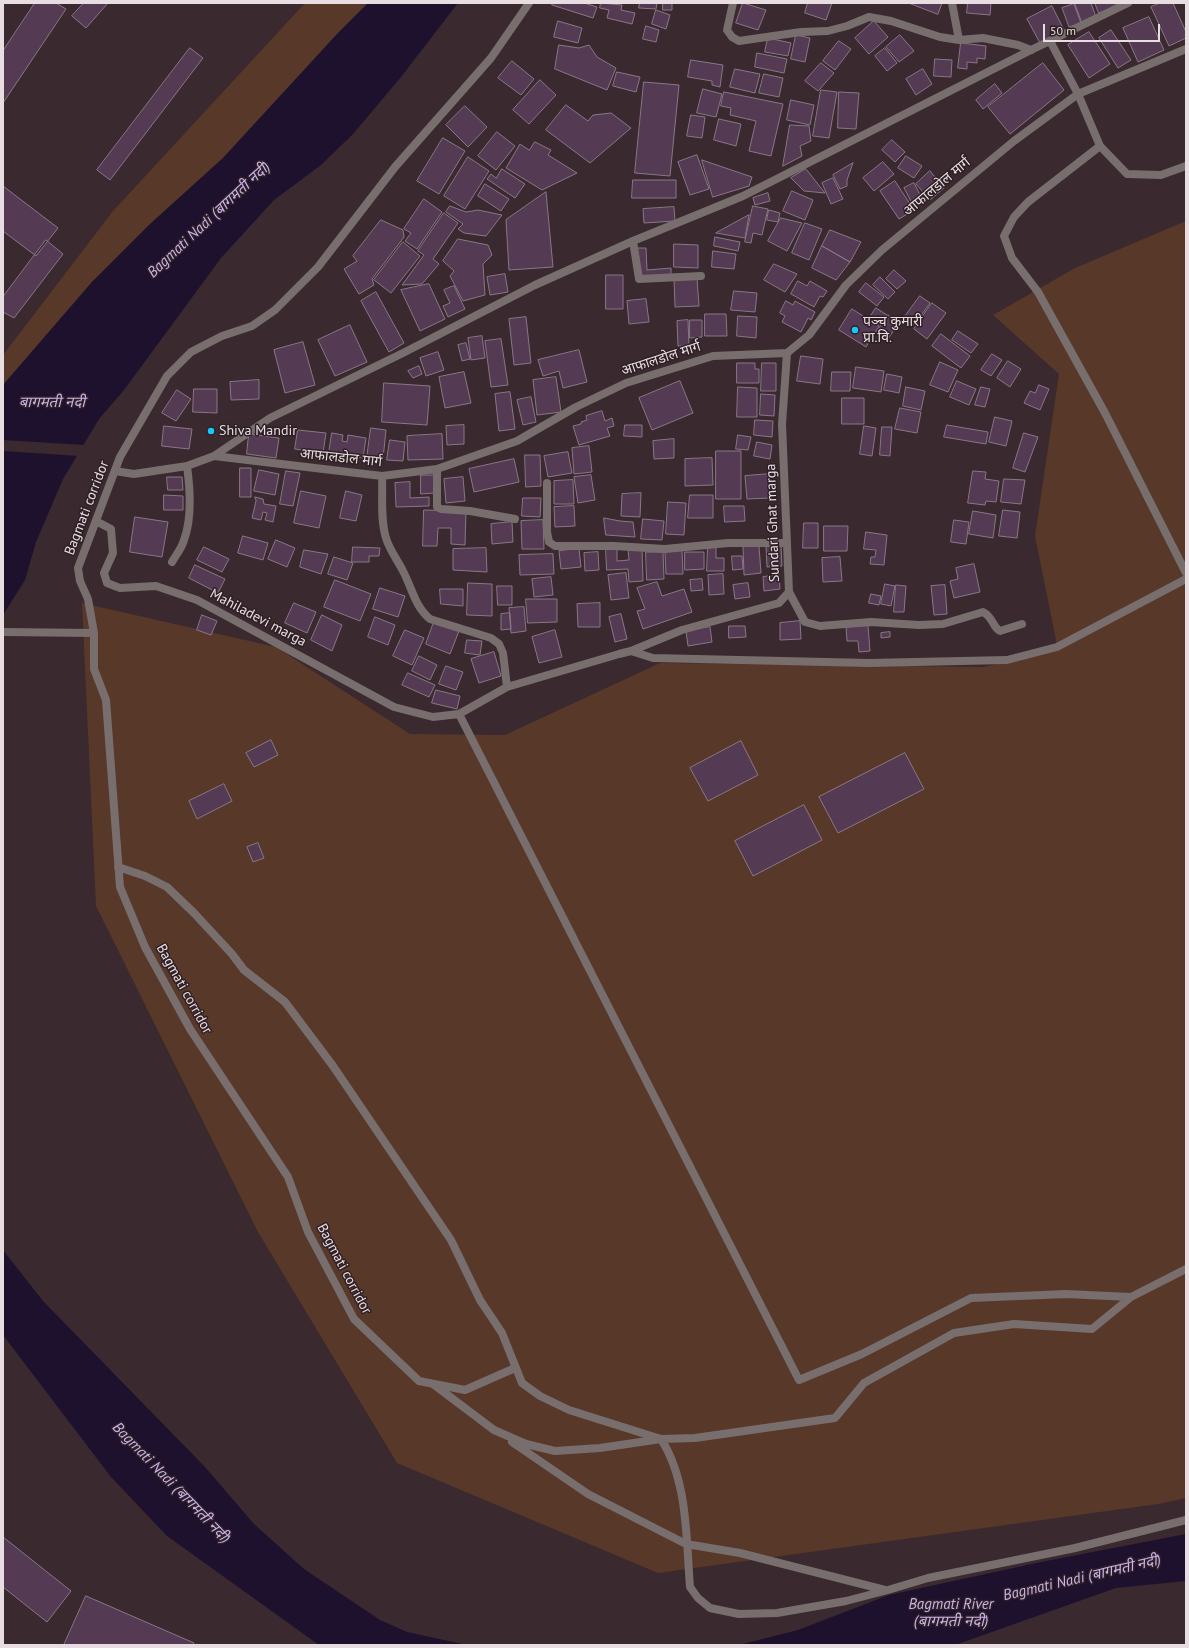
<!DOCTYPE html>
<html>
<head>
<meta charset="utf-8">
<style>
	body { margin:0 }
	#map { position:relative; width:1189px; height:1648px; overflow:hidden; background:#3a292f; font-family:"PT Sans",sans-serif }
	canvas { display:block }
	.frame { position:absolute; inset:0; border:4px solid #e8dde1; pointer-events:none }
	.scale { position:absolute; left:1043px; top:24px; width:117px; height:18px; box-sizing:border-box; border:2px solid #e8dde1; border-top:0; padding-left:5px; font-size:12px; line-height:14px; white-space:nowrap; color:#e8dde1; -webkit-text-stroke:3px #2f2026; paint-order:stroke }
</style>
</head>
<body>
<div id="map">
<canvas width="1189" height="1648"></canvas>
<div class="frame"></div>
<div class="scale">50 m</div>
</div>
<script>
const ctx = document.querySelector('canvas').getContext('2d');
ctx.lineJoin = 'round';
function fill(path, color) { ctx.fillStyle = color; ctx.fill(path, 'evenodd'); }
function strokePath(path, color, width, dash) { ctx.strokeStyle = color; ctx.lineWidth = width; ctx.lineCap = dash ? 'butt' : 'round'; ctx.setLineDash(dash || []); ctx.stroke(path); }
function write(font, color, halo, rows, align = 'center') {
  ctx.font = font + ' "PT Sans","Noto Sans Devanagari",sans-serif'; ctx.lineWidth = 3; ctx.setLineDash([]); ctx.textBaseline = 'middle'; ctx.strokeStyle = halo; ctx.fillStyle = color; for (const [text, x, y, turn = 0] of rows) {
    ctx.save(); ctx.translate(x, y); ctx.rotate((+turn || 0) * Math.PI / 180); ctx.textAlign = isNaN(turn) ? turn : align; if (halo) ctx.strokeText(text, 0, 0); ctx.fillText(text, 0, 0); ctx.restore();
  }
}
const green = new Path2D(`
	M305,3H368L338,33L223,158L149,225L92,282L3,385V355L113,211Z
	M1186,221V1498L1158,1504L658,1573L397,1463L258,1232L96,906L82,603L276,647L410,734L505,735L660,663L984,667L1058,650L1035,536L1059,374L993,315L1075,268Z`);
const water = new Path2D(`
	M368,3H458L401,77L353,134L321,165L274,200L221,258L124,390L99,419L63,479L36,542L25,580L3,615V385L92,282L149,225L223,158L338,33Z
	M3,1250L43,1301L205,1467L254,1524L304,1569L380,1620L407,1632L467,1645H319L167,1536L111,1477L3,1335Z
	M1186,1534V1581L1116,1588L955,1645H739L798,1630L889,1595L1041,1562Z`);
const pier = new Path2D(`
	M3,440L85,445L79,456L3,451Z`);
const building = new Path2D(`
	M35,3H56L66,9L3,103V51Z
	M84,3H108L86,28L72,16Z
	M553,3H584L597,7L593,18L552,5Z
	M601,3L622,5L621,10L635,13L632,24L607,18L609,10L600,8Z
	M640,3H657L656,9L639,8Z
	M663,3H672V10H663Z
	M743,3L766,10L758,30L736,23Z
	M808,3H832L826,20L805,13Z
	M909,3H942L938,14Z
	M968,3H991L990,15L967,13Z
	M1075,3H1091L1096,17L1082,22Z
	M1095,3H1116L1117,6L1099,13Z
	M1160,3H1173L1186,32V38L1169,46L1151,7Z
	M1074,4L1081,23L1069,27L1062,8Z
	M1052,6L1064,30L1040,43L1027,19Z
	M656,10L670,15L666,29L652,24Z
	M1149,17L1164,50L1138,62L1123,28Z
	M558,21L582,28L578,43L554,37Z
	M874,21L888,37L869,54L855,38Z
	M646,26L659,30L656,42L643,39Z
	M1111,30L1131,60L1118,68L1099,38Z
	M1089,32L1110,64L1089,78L1068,45Z
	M796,35L810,38L805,62L791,59Z
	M900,35L914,51L899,62L886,47Z
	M768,38L791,43L788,56L765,52Z
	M839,41L851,49L835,70L823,61Z
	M961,43L986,46L985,59L977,58V63L967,62V69L958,68Z
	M559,45L579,48L589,45L597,57L616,68L607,90L555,69Z
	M190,48L203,58L110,180L97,170Z
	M885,48L897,63L887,71L875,56Z
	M757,53L787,59L784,73L755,67Z
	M935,59L952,60L951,77L934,76Z
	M691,60L723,65L720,87L712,85V81L688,77Z
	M512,61L534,79L521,95L498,78Z
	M821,63L834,73L818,91L805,81Z
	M1043,63L1064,90L1010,134L988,107Z
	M735,69L760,74L755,93L730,87Z
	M923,69L932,84L916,95L906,79Z
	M617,72L640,77L636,92L613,86Z
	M764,74L783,78L779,97L759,93Z
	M540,80L556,95L529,124L513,110Z
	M644,82L679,85L670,176L635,173Z
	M995,84L1002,93L983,109L976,100Z
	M703,89L722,94L716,117L697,113Z
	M821,90L837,92L829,138L813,136Z
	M724,92L783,104L771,156L749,151L756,121L730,115L731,108L721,106Z
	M839,92L859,93L856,129L838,128Z
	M791,100L814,105L810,125L787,120Z
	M566,105L588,121L593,115L611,113L631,128L590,163L546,130Z
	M465,106L487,127L468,147L446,125Z
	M691,115L705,117L702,138L687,136Z
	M719,119L741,124L736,146L714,140Z
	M790,125L809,126L811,141L800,146L802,156L783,166Z
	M497,132L515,146L496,170L478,156Z
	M443,138L465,151L439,194L417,181Z
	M892,140L905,152L895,162L882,150Z
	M535,142L551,150L548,155L577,173L542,190L506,168L520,144L529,150Z
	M697,155L709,189L690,195L678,162Z
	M906,156L922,166L914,178L898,168Z
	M468,157L489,171L465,209L444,196Z
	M702,160L752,177L749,186L713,197Z
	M883,162L894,174L874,191L863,178Z
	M853,163L847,180V186L840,189L833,175Z
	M502,169L525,184L515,198L487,179L491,174L496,178Z
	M806,169L825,193L804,191L791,178Z
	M930,171L944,188L930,200L916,184Z
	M833,178L843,199L831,204L822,183Z
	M633,180H676V198H632Z
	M895,181L914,210L899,219L880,191Z
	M914,183L923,201L913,205L904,188Z
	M485,184L509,199L501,211L478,196Z
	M3,186L58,228L36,256L3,231Z
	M792,191L813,200L805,220L783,211Z
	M546,192L553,267L509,270L506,220Z
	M768,193L770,201L755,205L753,198Z
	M424,199L442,212L417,249L405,241L411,233L404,229Z
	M450,206L466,212L478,210L502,215L486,236L464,233L458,229L463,224L446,212Z
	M753,206L768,209L762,235L753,233L751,243L745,242Z
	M674,207L675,221L644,223L643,209Z
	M769,210L780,213L778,222L767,220Z
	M444,213L458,223L433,259L439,264L422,284L402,285L424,255L418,251Z
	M749,215L745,238L716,233Z
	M781,218L802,223L787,251L768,241Z
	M381,220L403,230L404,237L372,279L374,285L359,294L344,269L357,261L353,256Z
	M805,223L822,229L809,260L792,253Z
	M830,230L861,242L850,262L822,246Z
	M715,237L740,242L738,251L714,246Z
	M458,239L488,245L492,255L483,264L485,295L463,301L450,276L454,271L443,261Z
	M46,240L63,254L14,318L3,312V297Z
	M403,242L420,256L391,293L374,280Z
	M674,244L698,245V268L674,267Z
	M822,246L850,262L836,280L812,268Z
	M638,248H646L647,270L671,268V275L640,278Z
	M713,251L736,254L734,269L712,267Z
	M774,264L797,274L785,292L764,280Z
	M894,270L906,281L897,289L886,279Z
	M505,274L508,292L490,295L487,277Z
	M606,275H623V309H606Z
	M880,277L895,292L888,299L873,285Z
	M697,278L699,306L675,307L674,279Z
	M798,281L807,286L810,281L827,291L823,297L820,296L814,307L791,294Z
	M866,283L884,297L877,306L859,292Z
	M429,284L445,319L420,331L401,290Z
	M454,286L465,309L448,317L443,306L450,303L444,290Z
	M734,291L757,293L755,312L731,310Z
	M376,292L404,343L389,352L361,301Z
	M920,296L930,303L914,325L904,318Z
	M646,299L649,322L629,324L627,301Z
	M786,301L793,305L795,301L815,312L811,320L808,318L801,332L782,322L785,316L780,313Z
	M932,303L946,313L927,339L914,329Z
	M876,308L887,315L880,325L870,317Z
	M852,309L879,326L866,347L839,330Z
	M705,314H726L727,336H705Z
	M888,315L899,322L888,339L877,332Z
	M738,316L757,317L756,338L737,336Z
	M526,317L531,363L514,365L509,319Z
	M688,320L689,346H678L677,321Z
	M690,320H702V337L690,338Z
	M350,325L367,362L335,376L318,340Z
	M958,331L978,344L971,353L952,340Z
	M941,334L970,356L961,368L932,346Z
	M482,336L485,358L471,360L468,338Z
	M501,339L508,385L491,387L485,341Z
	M303,342L315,385L285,393L274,350Z
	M466,343L470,359L462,361L458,345Z
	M579,350L587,382L563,388L559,371L543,376L538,360Z
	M438,352L444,370L426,376L420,358Z
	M992,354L1002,360L991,376L981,370Z
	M801,356L823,359L820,384L797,381Z
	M1008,361L1021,369L1010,387L997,378Z
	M940,362L958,370L948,392L930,385Z
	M737,363H755V369H759V383H737Z
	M762,363H776V391H761Z
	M419,366L422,374L413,378L408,371Z
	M856,367L884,371L881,392L853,388Z
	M464,372L471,403L445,408L439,377Z
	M832,372H851L850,391H831Z
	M887,374L902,377L899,393L884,390Z
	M556,377L561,412L537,415L533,380Z
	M259,380V399L231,400L230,382Z
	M680,381L693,413L652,430L639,398Z
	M957,381L976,389L969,405L950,397Z
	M384,383L430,386L427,425L382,422Z
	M1039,385L1049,389L1040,410L1024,403L1030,391L1035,393Z
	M738,387L757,388V417H737Z
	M906,387L925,391L921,410L903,406Z
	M981,387L990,389L985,407L975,405Z
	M194,389H217V413L193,412Z
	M177,390L191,399L176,421L162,413Z
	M510,392L515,429L499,431L495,394Z
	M761,394L775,395L774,416L760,415Z
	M531,397L536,422L523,425L517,400Z
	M842,398H864V424H842Z
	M900,408L921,412L917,433L895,429Z
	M602,411L605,421L612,418L614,426L607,428L610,436L579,445L573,426L581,424V422L587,420L586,416Z
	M995,417L1012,421L1006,446L989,442Z
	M755,420L773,421L772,437L754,435Z
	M464,425V444L447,445L446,426Z
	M625,425H642V437L624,436Z
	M947,425L988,432L986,444L944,437Z
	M164,426L192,429L189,449L162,446Z
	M864,426L876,428L872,456L860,454Z
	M882,427H892L890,456L880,455Z
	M371,428L386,430L383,459L367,458Z
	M298,430L326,433L323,453L295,449Z
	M332,433L343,435L342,441L347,442L348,435L366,438L363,458L329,453Z
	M1024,433L1038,437L1025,472L1013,468Z
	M249,434L279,438L276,458L247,454Z
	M442,434L443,459L408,460L407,436Z
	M738,435L751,437L748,450L736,449Z
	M674,439V458L654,459L653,441Z
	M390,440L405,442L403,461L387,460Z
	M757,442L772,445L770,459L754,456Z
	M589,446L592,472L574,474L572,448Z
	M716,451H741V499H716Z
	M568,452L572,473L548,477L544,456Z
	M525,455H540L541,486L526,487Z
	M712,458L713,485L685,486V459Z
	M514,459L519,482L474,492L469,469Z
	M240,468H251V497H240Z
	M259,470L279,474L275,495L254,491Z
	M286,471L300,473L293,506L280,504Z
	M973,471L986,472L985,479L999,481L996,502L986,501L985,505L968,503Z
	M770,474L771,498L747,499L745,476Z
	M421,475H434V493L421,494Z
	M591,475L595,500L578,503L574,477Z
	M167,477H182L183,490H168Z
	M463,477L465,501L446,503L444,479Z
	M1004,479L1025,480L1021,504L1001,502Z
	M573,480L574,504H554V481Z
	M410,482V498L429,497V506L396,507L395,483Z
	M301,491L326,496L319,528L294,523Z
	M346,491L362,495L356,521L340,518Z
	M641,493L640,517L621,516L622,494Z
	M164,495L183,496V510H164Z
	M690,495H713V518H688Z
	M255,497L263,499L264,504L276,506L273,522L265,520L267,513L263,512L261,520L252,518L256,501Z
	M523,498H541L540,517L522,516Z
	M668,502L686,503L684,535L666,534Z
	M574,506L575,526L555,527L554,507Z
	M724,506H744L745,521L725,522Z
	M424,510L466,511L465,545L451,544V528H438L437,546H423Z
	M1003,510L1020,512L1017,538L999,536Z
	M973,511L996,515L993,538L969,534Z
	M135,517L168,522L162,557L130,552Z
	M604,518L620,521L633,522L635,537L606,535Z
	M643,519L664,521L662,540L641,539Z
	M543,520L544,549H522L521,521Z
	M954,520L969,522L966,544L951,542Z
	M512,522L513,542L492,544L491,524Z
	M804,523H818V548H803Z
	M824,526H848L847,551H824Z
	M866,532L887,535L884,565L870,564L871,557H875L876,550L864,549Z
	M243,536L268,543L263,560L238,553Z
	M276,540L295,548L287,567L268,559Z
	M759,546L761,573L744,575L743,547Z
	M781,546L782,566L767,567L766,547Z
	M204,547L229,559L222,572L197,560Z
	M353,547L380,548L379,556H369V562H352Z
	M708,547H716V558H724V571H707Z
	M486,548L487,572L453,570V549Z
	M579,549L581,567L561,569L559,551Z
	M606,549H617V561L629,560L628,549H642L643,581L629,582L628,569L607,570Z
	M304,550L328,554L321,574L300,567Z
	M682,551L683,574H666L665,552Z
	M598,552L599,570L585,571L584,553Z
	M646,552H663L664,579L647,580Z
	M685,552H704V569L685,570Z
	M553,554L554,574L520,575L519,555Z
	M732,556H742L743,569L733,570Z
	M334,557L353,563L347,580L328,574Z
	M840,557L842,581L823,582L822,558Z
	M974,564L980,592L954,598L950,581L958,579L956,568Z
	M195,565L225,579L218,593L189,578Z
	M626,573L629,598L611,600L608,575Z
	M723,574L724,594L709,595L708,575Z
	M779,575L780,589L764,591L763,577Z
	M551,577L553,595L534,597L532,579Z
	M702,579L703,590L691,591L690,580Z
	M335,580L371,594L360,621L324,607Z
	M657,582L662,596L684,589L692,612L643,629L637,611L645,609L637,588Z
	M468,583L492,584V616L467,615Z
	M748,583L750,597L735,599L733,585Z
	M885,584L895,586L891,606L881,604Z
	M896,585L906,586L904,612H894Z
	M945,585L947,614L934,615L931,586Z
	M497,586H512V605H498Z
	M380,588L405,596L398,617L373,609Z
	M440,589H463V606L441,604Z
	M871,594L881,596L879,605L869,603Z
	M526,599H557V622L528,623Z
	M294,603L316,612L307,633L285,623Z
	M600,603V627H578L577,604Z
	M524,607L526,631L511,633L509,608Z
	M510,613L511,629L501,630V614Z
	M621,614L627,639L615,642L609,617Z
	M202,615L217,621L211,635L197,630Z
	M322,615L342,625L332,651L311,640Z
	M375,617L395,625L388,645L368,637Z
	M800,621L801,639L780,640V623Z
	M434,622L459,631L450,654L426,644Z
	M729,626H745L746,637L729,638Z
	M868,626L870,651L859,652L858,641H847L846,627Z
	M710,627L712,642L688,646L686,631Z
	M405,630L424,638L412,665L393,656Z
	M555,630L562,657L539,663L532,637Z
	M890,632V637L881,638V633Z
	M467,640L482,641L480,655L465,653Z
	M494,652L501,676L479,683L471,659Z
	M419,656L437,665L430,680L412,671Z
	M446,666L463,672L456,690L439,684Z
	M408,673L435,685L429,697L402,685Z
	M436,690L460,696L457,709L432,703Z
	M271,740L278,755L254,767L246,753Z
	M741,741L758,775L708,801L690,768Z
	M905,753L924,789L838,833L819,797Z
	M224,784L232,801L197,819L189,801Z
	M804,805L822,840L753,876L735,841Z
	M258,843L264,858L253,862L247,847Z
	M3,1537L71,1591L47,1622L3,1587Z
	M86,1596L194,1643L193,1645H64Z`);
const street = new Path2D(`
	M733,3L727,30L732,37L739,41L801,32L828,31L847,26L869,17L891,21L940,37L959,40L983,38L1018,45L1031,50
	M952,3L959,40
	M1186,49L1078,94L1100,146L1127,174L1161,175L1186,166
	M1100,146L1028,202L1014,217L1004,236L1012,258L1038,292L1105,413L1186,573
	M633,241L639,279L701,276
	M214,456L270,418L403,353L535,285L633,241L743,196L1031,50L1128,3
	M437,469V507L441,509L470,511L515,519
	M115,471L134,474L187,466L214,456L382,476L437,469L517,441L576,407L626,383L713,356L787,353L809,335L846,285L882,250L1014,141L1078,94L1050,41
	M382,476C383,496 380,519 386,538C389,549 398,561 403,571C412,588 415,607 430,619L491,638L499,644L503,653L507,687
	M547,483V532L549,542L555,546H614L665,549L728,543H787
	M96,521L111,529L113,553L104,573L107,583L120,588L156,586L197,600L394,707L433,717L459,714L507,687L619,654L631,651L653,658L869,663L1007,660L1057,647L1186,579
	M172,562C176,555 182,548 184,540C192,519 190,488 187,466
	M789,592L805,622L820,626L871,622L919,625L943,624L983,612C994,618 992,627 1000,631L1022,624
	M3,632L94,633
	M631,651L682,630L779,603L789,592L782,424L787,353
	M459,714L799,1380L862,1354L971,1298L1066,1294L1131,1297
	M118,867L145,876L167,887L194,913L232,954L244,970L285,1002L333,1066L451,1240L480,1300L502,1333L522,1383L540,1396L569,1410L661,1439C688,1481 686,1538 690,1587L698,1598L710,1608L739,1614L777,1613L846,1601L888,1590L928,1578L1075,1548L1186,1520
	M515,1368L465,1390L419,1381L354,1319L308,1232L288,1177L190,1029L145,947L120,887L106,700L94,669V633L88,599L80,581L78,568L120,457L167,376L191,352L222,336L252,326L275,310L318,267L395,167L491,58L529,3
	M433,1384L494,1430L526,1444L555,1451L600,1448L661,1439L695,1438L835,1418L864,1383L954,1333L1014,1324L1092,1329L1131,1297L1186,1269
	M512,1442L588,1494L686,1544L740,1553L885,1590`);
const markers = [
	[855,330,4,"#13cafb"],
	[211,431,4,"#13cafb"]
];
const streetNames = [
	["आफालडोल मार्ग",937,187,-40],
	["आफालडोल मार्ग",661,359,-18],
	["आफालडोल मार्ग",341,458,6],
	["Bagmati corridor",87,508,-69],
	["Sundari Ghat marga",773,523,-92],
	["Mahiladevi marga",258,618,28],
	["Bagmati corridor",184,989,61],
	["Bagmati corridor",344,1269,62]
];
const poiNames = [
	["पञ्च कुमारी",863,322],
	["प्रा.वि.",863,338],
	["Shiva Mandir",219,431]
];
const waterNames = [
	["Bagmati Nadi (बागमती नदी)",209,220,-43],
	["बागमती नदी",52,403],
	["Bagmati Nadi (बागमती नदी)",171,1483,46],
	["Bagmati Nadi (बागमती नदी)",1082,1578,-13],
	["Bagmati River",951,1605],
	["(बागमती नदी)",951,1622]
];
fill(green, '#583829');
fill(water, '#1e112e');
fill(pier, '#3a292f');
fill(building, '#553a54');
strokePath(building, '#877886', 1);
strokePath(street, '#786e6e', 8);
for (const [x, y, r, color] of markers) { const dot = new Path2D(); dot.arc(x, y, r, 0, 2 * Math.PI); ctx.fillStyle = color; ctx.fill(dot); strokePath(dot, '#2f2026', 1.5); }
write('14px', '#e8dde1', '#2f2026', streetNames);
write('14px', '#e8dde1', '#2f2026', poiNames, 'left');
write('italic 15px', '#c9b2ee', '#2f2026', waterNames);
</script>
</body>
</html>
